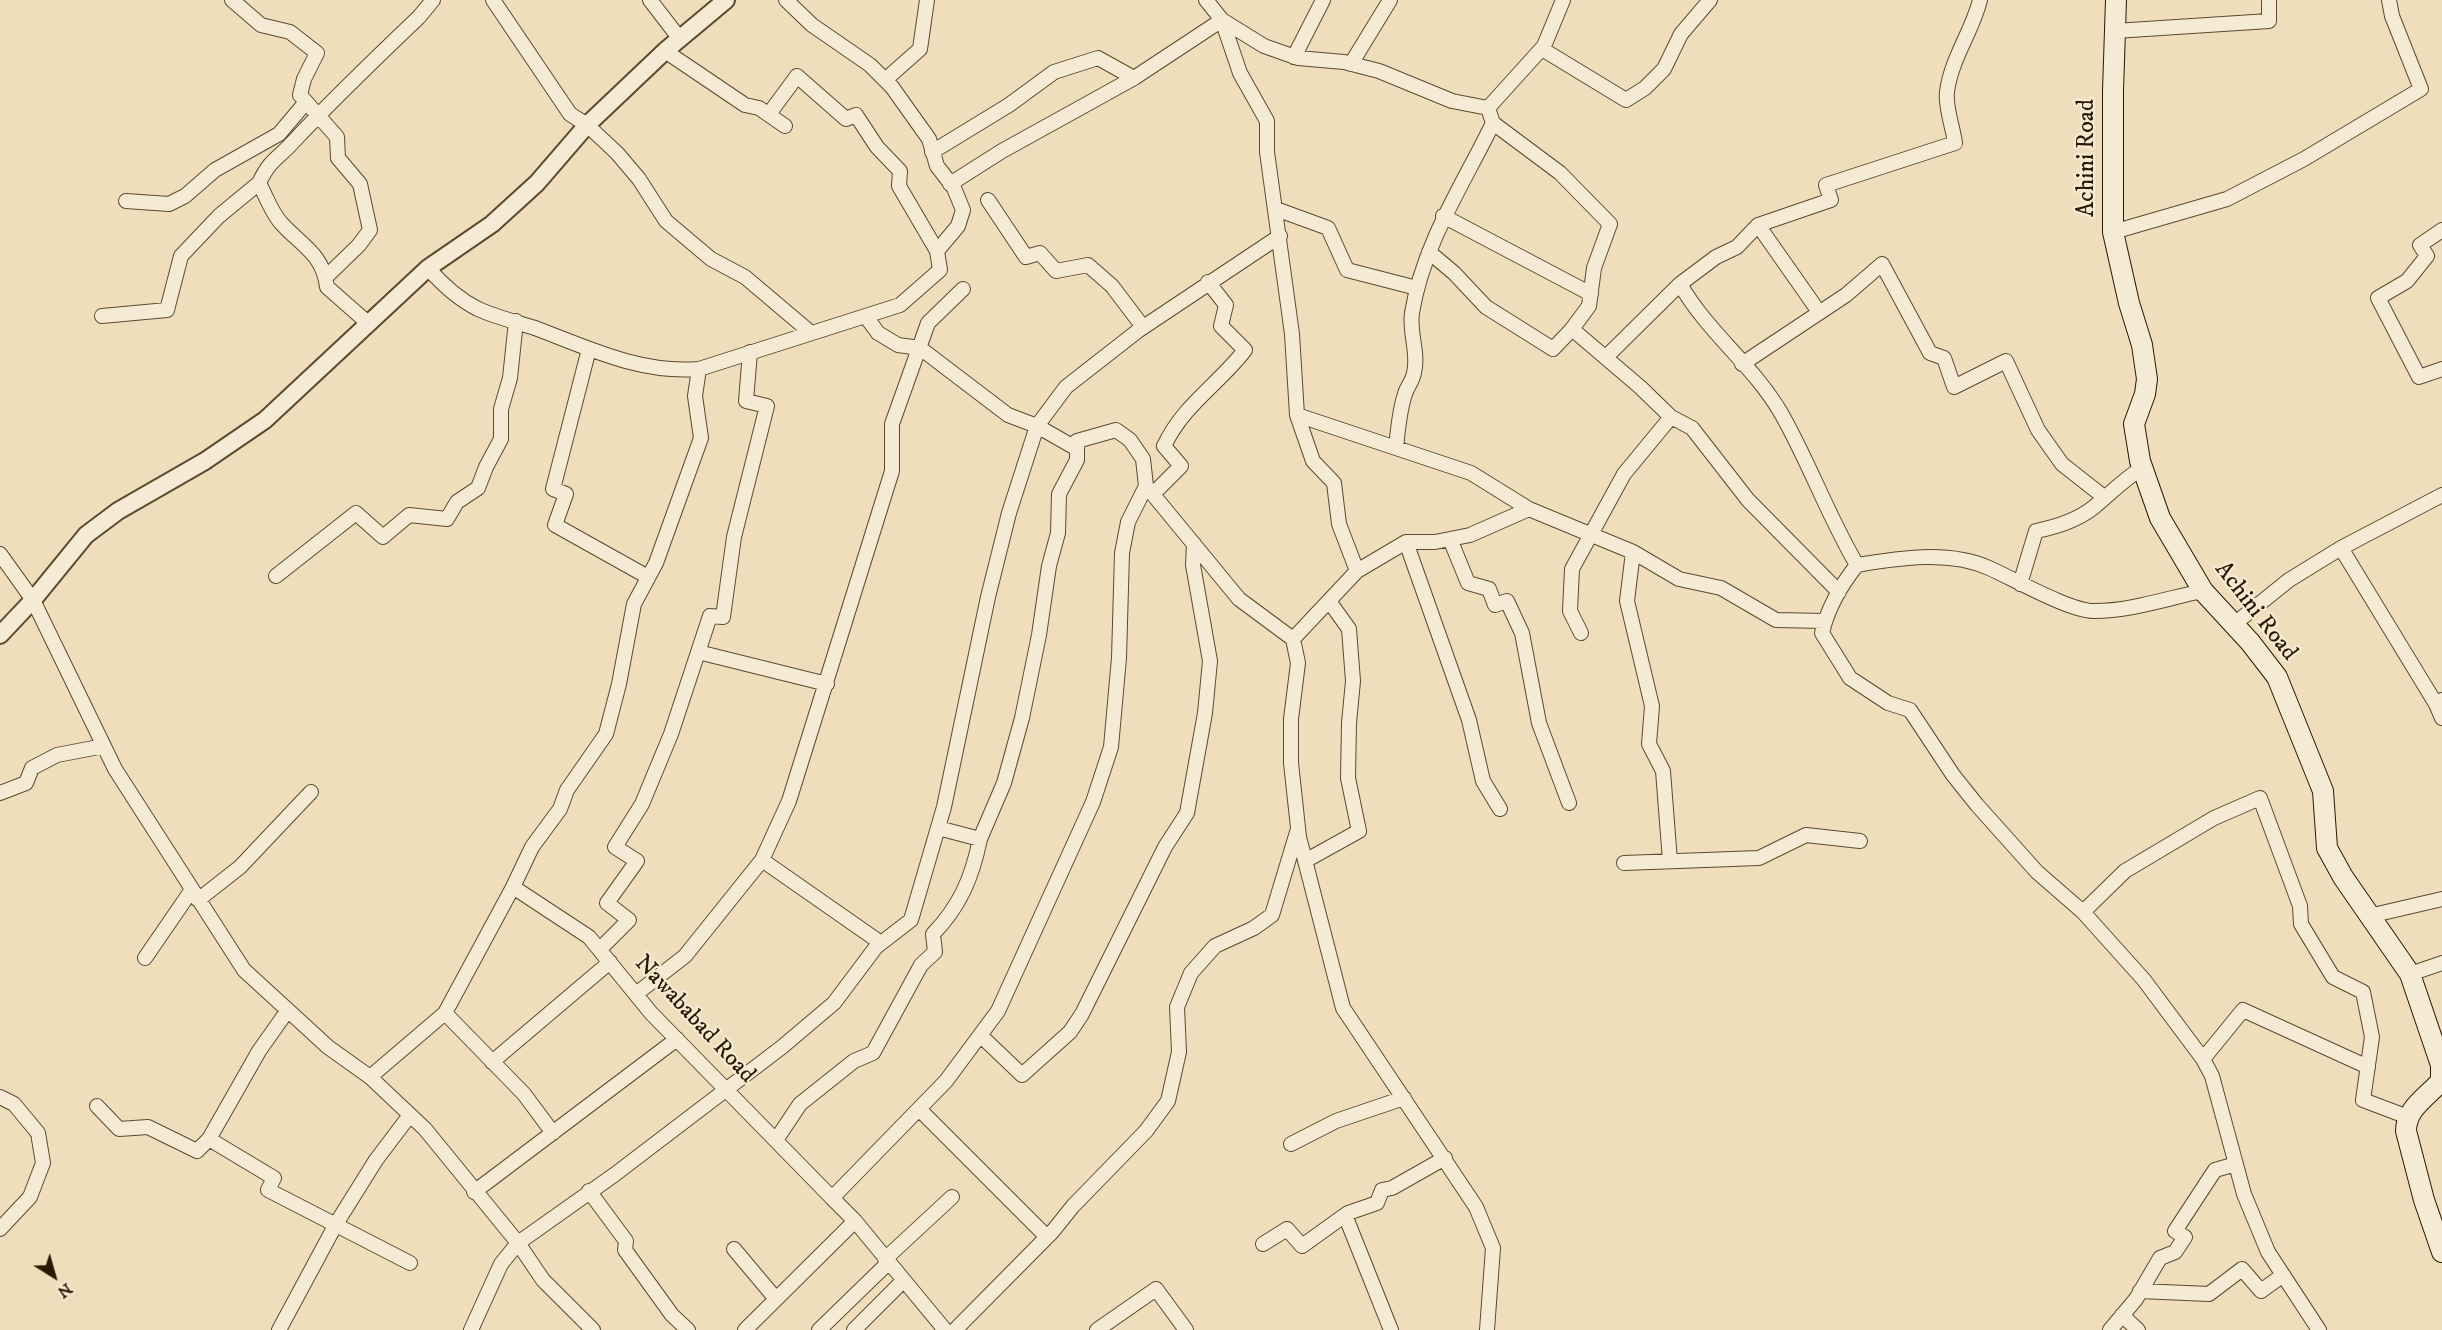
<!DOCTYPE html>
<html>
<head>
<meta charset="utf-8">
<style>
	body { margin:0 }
	#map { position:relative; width:2442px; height:1330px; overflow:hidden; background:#efdebb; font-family:"IM FELL DW Pica",serif }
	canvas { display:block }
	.north { position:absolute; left:24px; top:1246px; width:60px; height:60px; -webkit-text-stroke:4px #f5ead3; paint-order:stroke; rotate:143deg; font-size:16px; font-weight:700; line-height:24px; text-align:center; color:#2a1800 }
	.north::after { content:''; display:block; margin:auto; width:21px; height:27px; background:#2a1800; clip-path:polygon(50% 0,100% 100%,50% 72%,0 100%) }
</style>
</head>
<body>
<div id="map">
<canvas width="2442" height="1330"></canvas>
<div class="north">N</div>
</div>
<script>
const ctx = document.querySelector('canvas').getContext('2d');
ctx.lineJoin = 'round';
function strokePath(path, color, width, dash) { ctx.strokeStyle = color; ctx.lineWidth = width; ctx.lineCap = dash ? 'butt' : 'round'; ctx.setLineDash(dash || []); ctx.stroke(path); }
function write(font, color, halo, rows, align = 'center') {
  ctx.font = font + ' "IM FELL DW Pica",serif'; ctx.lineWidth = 4.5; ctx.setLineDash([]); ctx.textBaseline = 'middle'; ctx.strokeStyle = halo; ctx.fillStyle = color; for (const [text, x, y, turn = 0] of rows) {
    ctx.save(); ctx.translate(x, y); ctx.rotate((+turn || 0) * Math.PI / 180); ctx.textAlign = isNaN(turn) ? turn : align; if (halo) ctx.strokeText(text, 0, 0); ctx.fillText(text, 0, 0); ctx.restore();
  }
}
const minor = new Path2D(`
	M232,0L261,25L290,32L317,53L304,79L300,95L337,137L338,158L360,184L370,230L359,245L326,277
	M493,0L570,114L587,125L617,153L639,179L666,221L711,259L745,277L810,332
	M650,0L680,39
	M1206,0L1222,20L1264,46L1298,58L1344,62L1379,71L1452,101L1488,108L1493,123L1560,173L1610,224L1594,268L1589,306L1572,329L1640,387L1671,417L1692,428L1748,500L1839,592
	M2115,31L2269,21V0
	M1542,49L1626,100L1645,88L1664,69L1681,34L1710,0
	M665,51L745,105L759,108L785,126
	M1294,57L1323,0
	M1351,64L1390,0
	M885,80L920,49L927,0
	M1488,108L1544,46L1563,0
	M769,114L797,76L846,119L856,115L877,147L900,171L899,186L937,251
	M932,152L1009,105L1054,72L1098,58L1134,78
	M259,183C271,158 277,160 294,141C334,98 376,58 419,17L433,0
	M950,184L1002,151L1134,78L1222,20L1240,73L1267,121V152L1292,334L1297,415L1313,461L1334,483L1339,524L1357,571
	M988,200L1026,257L1040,253L1056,271L1088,265L1112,286L1143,327
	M126,201L169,204L185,196L215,170L279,134L306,102
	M1276,209L1328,228L1347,270L1417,288
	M1443,216L1591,294
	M1758,225L1819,312
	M2442,230L2420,245L2427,256L2407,281L2378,298L2419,377L2442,369
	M2113,232L2227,199L2304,159L2421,89L2392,16L2389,0
	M1429,252L1454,273L1486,307L1553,349L1572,329
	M428,268C441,283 460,300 478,309C496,317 516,322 535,328C588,348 641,374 699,369L900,305L940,270L937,251L958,226L963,210L954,188L937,166L929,139L892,87L870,65L812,25L786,0
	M1680,284C1708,333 1753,365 1781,413C1809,462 1828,516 1857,565
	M102,316L167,310L181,256L219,216L259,183C266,196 272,214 282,224C302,246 323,254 327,287L369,324
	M867,318L878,333L898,345L920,348L1008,415L1037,426L1072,446L1077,441L1116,430L1130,440L1143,459L1146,486L1128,522L1122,553L1119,658L1111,747L1093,802L998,1011L946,1081L832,1198L855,1221L945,1330
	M589,349L553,489L566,494L555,525L648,577
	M1606,357L1680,284L1716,257L1737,247L1758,225L1831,200L1826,185L1955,143C1953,127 1945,107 1947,92C1951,59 1972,32 1980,0
	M1742,364L1846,295L1882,264L1930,353L1944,358L1954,387L2006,361L2038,430L2062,464L2104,497
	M1297,415L1471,473L1529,509
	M1396,448C1398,430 1399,412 1405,394C1407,387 1413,380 1414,373C1419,353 1409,333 1412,313C1423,244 1463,185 1493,123
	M1146,486L1239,599L1293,639L1298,663L1291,719V763L1299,837L1343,1008L1476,1207L1493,1248L1487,1330
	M1153,494L1181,466L1164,446C1184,404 1218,385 1245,350L1221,326L1226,305L1208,282
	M2442,495L2341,548L2436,704L2442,700
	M1450,539L1468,583L1489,589L1495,605L1507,601L1522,633L1539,723L1569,803
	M1406,542L1469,720L1483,781L1500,809
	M1633,552L1627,601L1652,706L1649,744L1663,771L1670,861
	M0,554L33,600L115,769L244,970L328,1047L370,1077L425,1129L518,1243L543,1280L593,1330
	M276,576L356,513L383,537L409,515L447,519L457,502L478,488L486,467L501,439V409L510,378L516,321
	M2020,584L2036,531C2056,527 2078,520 2094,507C2111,493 2123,480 2142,468
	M2203,591C2168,598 2130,611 2095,611C2071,612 2012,578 1989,568C1949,550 1899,558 1857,565C1841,585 1828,607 1822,633L1850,678L1888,703L1910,710L1953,775L1977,805L2037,872L2083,912L2144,980L2203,1059L2212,1076L2244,1194L2268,1252L2319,1330
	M2233,625L2289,580L2341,548
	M1581,633L1570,611L1572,569L1624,474L1671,417
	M1293,639L1357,571L1406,542H1435L1470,535L1529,509L1633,552L1679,579L1721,588L1776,620L1825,621
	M698,652L827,684
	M2436,704L2442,718
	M0,793L26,783L32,768L57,755L104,746
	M938,828L980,839L1004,783L1022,718L1039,635L1049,566L1058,533L1059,494L1077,460V441
	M762,860L881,943
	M1305,861L1359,831L1348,778L1349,723L1353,681L1349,629L1329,601
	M1624,863L1759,858L1806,835L1860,841
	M513,887L589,937L651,1013L832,1198
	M198,900L240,867L311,792
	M2083,912L2125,871L2214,818L2260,798L2300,906L2301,924L2333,977L2363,992L2372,1037L2363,1100L2408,1117
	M2369,916L2442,899
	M600,949L629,920L607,903L637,861L615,847L642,804L671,734L710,616L723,617L734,537L767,406L746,401L750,352
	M145,958L191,891
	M2410,974L2442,963
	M636,994L685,956L762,860L789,801L892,471V424L928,323L963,289
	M445,1013L524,1094L553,1133
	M980,1035L1022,1075L1070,1032L1082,1014L1165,847L1187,813L1205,713L1210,661L1193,565L1194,544
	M2203,1059L2243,1010L2368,1067
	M492,1062L610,962
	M370,1077L445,1013L513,887L532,847L560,809L567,790L606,734L619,684L634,604L656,563L701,438L695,396L699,369
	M0,1097L14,1104L38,1133L43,1163L30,1197L0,1229
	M97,1106L119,1129L148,1127L197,1151L209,1139L259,1051L288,1010
	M919,1109L1047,1237
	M209,1139L274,1178L268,1190L410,1263
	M776,1140L800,1104L854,1061L873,1053L921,965L935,952L933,934C960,906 972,878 980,839
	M1291,1144L1336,1121L1404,1098
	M589,1191L626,1241L625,1250L672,1315L688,1330
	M474,1192L677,1039
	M1345,1215L1391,1330
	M1263,1244L1287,1229L1302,1246L1348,1213L1377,1203L1382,1190L1392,1188L1445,1158
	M734,1249L776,1299
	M885,1259L952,1197
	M2140,1291L2209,1294L2242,1269L2261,1291L2283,1275
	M2122,1315L2138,1330
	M279,1330L336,1224L376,1160L410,1115
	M471,1330L501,1264L518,1243L614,1175L782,1047L834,1003L876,947L911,920L944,807L988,597L1009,513L1037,426L1066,387L1139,330L1280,236
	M745,1330L855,1221
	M819,1330L888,1263
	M854,1330L903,1281
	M955,1330L1053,1231L1073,1206L1146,1131L1168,1101L1179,1052L1177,1007L1191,973L1215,946L1254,928L1272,915L1297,832
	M1097,1330L1156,1289L1186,1330
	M2110,1330L2136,1299L2160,1258L2175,1252L2185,1237L2175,1231L2215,1170L2236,1164`);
const tertiary = new Path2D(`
	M0,635L33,600L86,535L118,511L205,461L265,420L428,268L492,224L537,183L587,125L665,51L726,0`);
const secondary = new Path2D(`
	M2116,0L2113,91V232L2129,303L2142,345L2147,379L2145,394L2134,424L2140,461L2160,518L2203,591L2250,642L2277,677L2323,791L2327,848L2343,877L2410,974L2441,1065V1081C2427,1097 2406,1108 2406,1131L2424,1200L2442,1252`);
const streetNames = [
	["Achini Road",2088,158,-90],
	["Achini Road",2255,612,52],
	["Nawababad Road",694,1020,47]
];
strokePath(minor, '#5b4a2f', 16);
strokePath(tertiary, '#5b4a2f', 20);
strokePath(secondary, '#2a1800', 22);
strokePath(minor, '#f5ead3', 14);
strokePath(tertiary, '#f5ead3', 16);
strokePath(secondary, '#f5ead3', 20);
write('24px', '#2a1800', '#f5ead3', streetNames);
</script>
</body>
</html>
